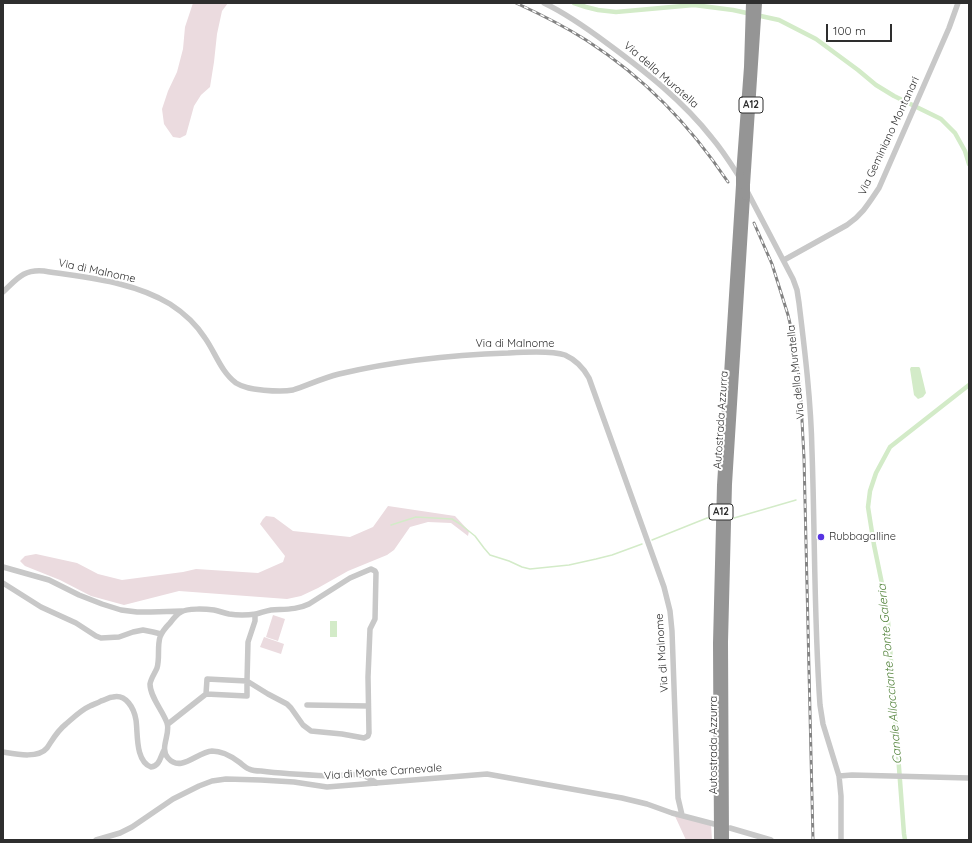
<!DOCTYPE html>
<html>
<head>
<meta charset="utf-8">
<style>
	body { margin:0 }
	#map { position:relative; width:972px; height:843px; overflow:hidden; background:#fff; font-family:Quicksand,sans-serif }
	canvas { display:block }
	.frame { position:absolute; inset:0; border:4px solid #2e2e2e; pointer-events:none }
	.scale { position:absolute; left:826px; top:24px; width:66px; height:18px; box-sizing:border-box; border:2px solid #2e2e2e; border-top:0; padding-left:5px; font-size:12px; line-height:14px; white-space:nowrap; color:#2e2e2e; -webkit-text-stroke:3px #fff; paint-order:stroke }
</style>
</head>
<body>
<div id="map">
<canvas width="972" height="843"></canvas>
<div class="frame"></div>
<div class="scale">100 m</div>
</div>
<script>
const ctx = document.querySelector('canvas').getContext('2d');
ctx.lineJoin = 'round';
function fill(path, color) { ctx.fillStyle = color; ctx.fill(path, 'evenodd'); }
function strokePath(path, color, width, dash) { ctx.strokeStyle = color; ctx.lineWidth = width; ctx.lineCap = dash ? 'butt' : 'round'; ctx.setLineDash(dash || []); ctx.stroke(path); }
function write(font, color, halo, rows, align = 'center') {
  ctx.font = font + ' Quicksand,sans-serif'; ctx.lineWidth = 4; ctx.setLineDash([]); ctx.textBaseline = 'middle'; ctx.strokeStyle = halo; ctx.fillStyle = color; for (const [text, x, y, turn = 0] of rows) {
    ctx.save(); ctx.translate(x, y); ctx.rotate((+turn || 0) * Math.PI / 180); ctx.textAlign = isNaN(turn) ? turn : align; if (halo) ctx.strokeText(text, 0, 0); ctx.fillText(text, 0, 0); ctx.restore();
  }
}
const green = new Path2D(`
	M193,3H228L222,11L217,34L214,62L210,87L201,95L194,106L186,135L180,138L173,137L164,124L162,109L168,91L177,72L183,49L185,27Z
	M388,506L455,516L469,531L468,536L451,523L428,522L410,527L394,550L387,555L348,571L318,588L301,596L287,599L179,591L124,605L91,596L60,580L25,566L20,561L25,556L36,554L77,563L98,574L122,580L183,572L196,569L258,573L283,562L285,556L260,524L263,519L266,516L274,517L293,531L350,537L373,527Z
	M273,615L285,619L278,641L266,637Z
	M264,637L284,644L281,654L260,647Z
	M674,814L711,824L712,840H686Z`);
const water = new Path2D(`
	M911,367H919L920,368L926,393L923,397L918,399L914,395L910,369Z
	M330,621H337V637H330Z`);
const stream = new Path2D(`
	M734,518L796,500
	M391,525L416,517L452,519L460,524L475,536L484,548L490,555L509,561L522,567L530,569L569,565L596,559L612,555L642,544
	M652,540L707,518H714`);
const canal = new Path2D(`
	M574,3L586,7L598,10L616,12L694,5L733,10L779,20L816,39L858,70L876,85L894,96L941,119L955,133L965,151L969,164
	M905,840L904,834L887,608L874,545L868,507L870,491L876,473L890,447L969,385`);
const minor = new Path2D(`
	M544,3C567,14 588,29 608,44C646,72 683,101 712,138C723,151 731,164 740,178
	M747,191L793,279L797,290L799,303C805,352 811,402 812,451C815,536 814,621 820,705L823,724L839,776L841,796V840
	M784,260L847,225C862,215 869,203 879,188L949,28L958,3
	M3,292C17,279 23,269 44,271C87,278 132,281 170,304C184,313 196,324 205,338C215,352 221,372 236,383C244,388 253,389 262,390C273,391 282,392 293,390C308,385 323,378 339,374C394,361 451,355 508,353C523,352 551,350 565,355C576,360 583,367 589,378L664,587L670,611L672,631L678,798L682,815
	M3,567L49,580L79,595L102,604L121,610L137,612H151L182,611
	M3,583L41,607L76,623L96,636L101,638L119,637L133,632L143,630L153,632L161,634
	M255,614V621L248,642L247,681L268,694L287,704L291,708L303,725L311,731L342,734L364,738L368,736L369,733L368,677L370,629L375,619L376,573L375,571L371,569L350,578L309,604C297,610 284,609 271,610C265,611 261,613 256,614C248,615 236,615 229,614C224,613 219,611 214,610C206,609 187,608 181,612C177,614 173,619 170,623C166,627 162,632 160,637C157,647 160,658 157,668C155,673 151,678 150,684C150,697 163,711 167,723C171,734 159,748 168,758C181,773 197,752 212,751C223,751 231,756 239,762C243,765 246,768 249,769C253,771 257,771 261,771C284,774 308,775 331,776C341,776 352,773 361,775C367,776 372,780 377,783
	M207,679L247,681V696L206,694Z
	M307,705L368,706
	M168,724L206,694
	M3,752C15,754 38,759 47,748C53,739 57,731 66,724C73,718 81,710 90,706C94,704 98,703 101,701C105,700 109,697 113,697C126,694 134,708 136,720C138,733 135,761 151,767C160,766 160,757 164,750
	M839,776L852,775L969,778
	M730,828L771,840
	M96,840L120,833L132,827L173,799L199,786L212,781L226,779L261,780L294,782L327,787L487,774L622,798L647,804L672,813L714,824`);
const highway = new Path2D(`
	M740,175L748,67L750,3
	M746,185L758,3
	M718,840L717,643L721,485L740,185
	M725,840L724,642L728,484L746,196`);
const rail = new Path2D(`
	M516,3C540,14 564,26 586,40C645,78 689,124 728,182
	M754,223L772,264L788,315L793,336L800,383L804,458L813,840`);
const highwayBridge = new Path2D(`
	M740,185V175
	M746,196V185`);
const markers = [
	[821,537,4,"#5733e2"]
];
const shields = [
	[751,105,24],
	[721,512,24]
];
const shieldNames = [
	["A12",751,105],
	["A12",721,512]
];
const streetNames = [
	["Via della Muratella",661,75,41],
	["Via Geminiano Montanari",889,136,-65],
	["Via di Malnome",97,271,12],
	["Via di Malnome",515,344],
	["Via della Muratella",796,372,-96],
	["Autostrada Azzurra",721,420,-86],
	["Via di Malnome",662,653,-94],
	["Autostrada Azzurra",714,745,-90],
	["Via di Monte Carnevale",383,772,-4]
];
const poiNames = [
	["Rubbagalline",829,537]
];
const waterNames = [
	["Canale Allacciante Ponte Galeria",890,674,-95]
];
fill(green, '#ebdbdf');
fill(water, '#d3ebc8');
strokePath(stream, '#d3ebc8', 1.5);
strokePath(canal, '#d3ebc8', 4.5);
strokePath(minor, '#c8c8c8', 5.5);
strokePath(highway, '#959595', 8);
strokePath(rail, '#838383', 3);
strokePath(rail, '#fff', 1.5, [4.5]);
strokePath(highwayBridge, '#959595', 8);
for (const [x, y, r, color] of markers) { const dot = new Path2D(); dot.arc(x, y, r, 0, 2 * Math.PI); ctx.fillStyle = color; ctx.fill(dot); strokePath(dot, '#fff', 1.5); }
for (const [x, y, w] of shields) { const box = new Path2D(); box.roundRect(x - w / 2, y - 8, w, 16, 3); ctx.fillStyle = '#fff'; ctx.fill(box); strokePath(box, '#2e2e2e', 1); }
write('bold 10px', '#2e2e2e', null, shieldNames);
write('11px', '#2e2e2e', '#fff', streetNames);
write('11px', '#2e2e2e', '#fff', poiNames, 'left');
write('italic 12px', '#518239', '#fff', waterNames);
</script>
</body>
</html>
